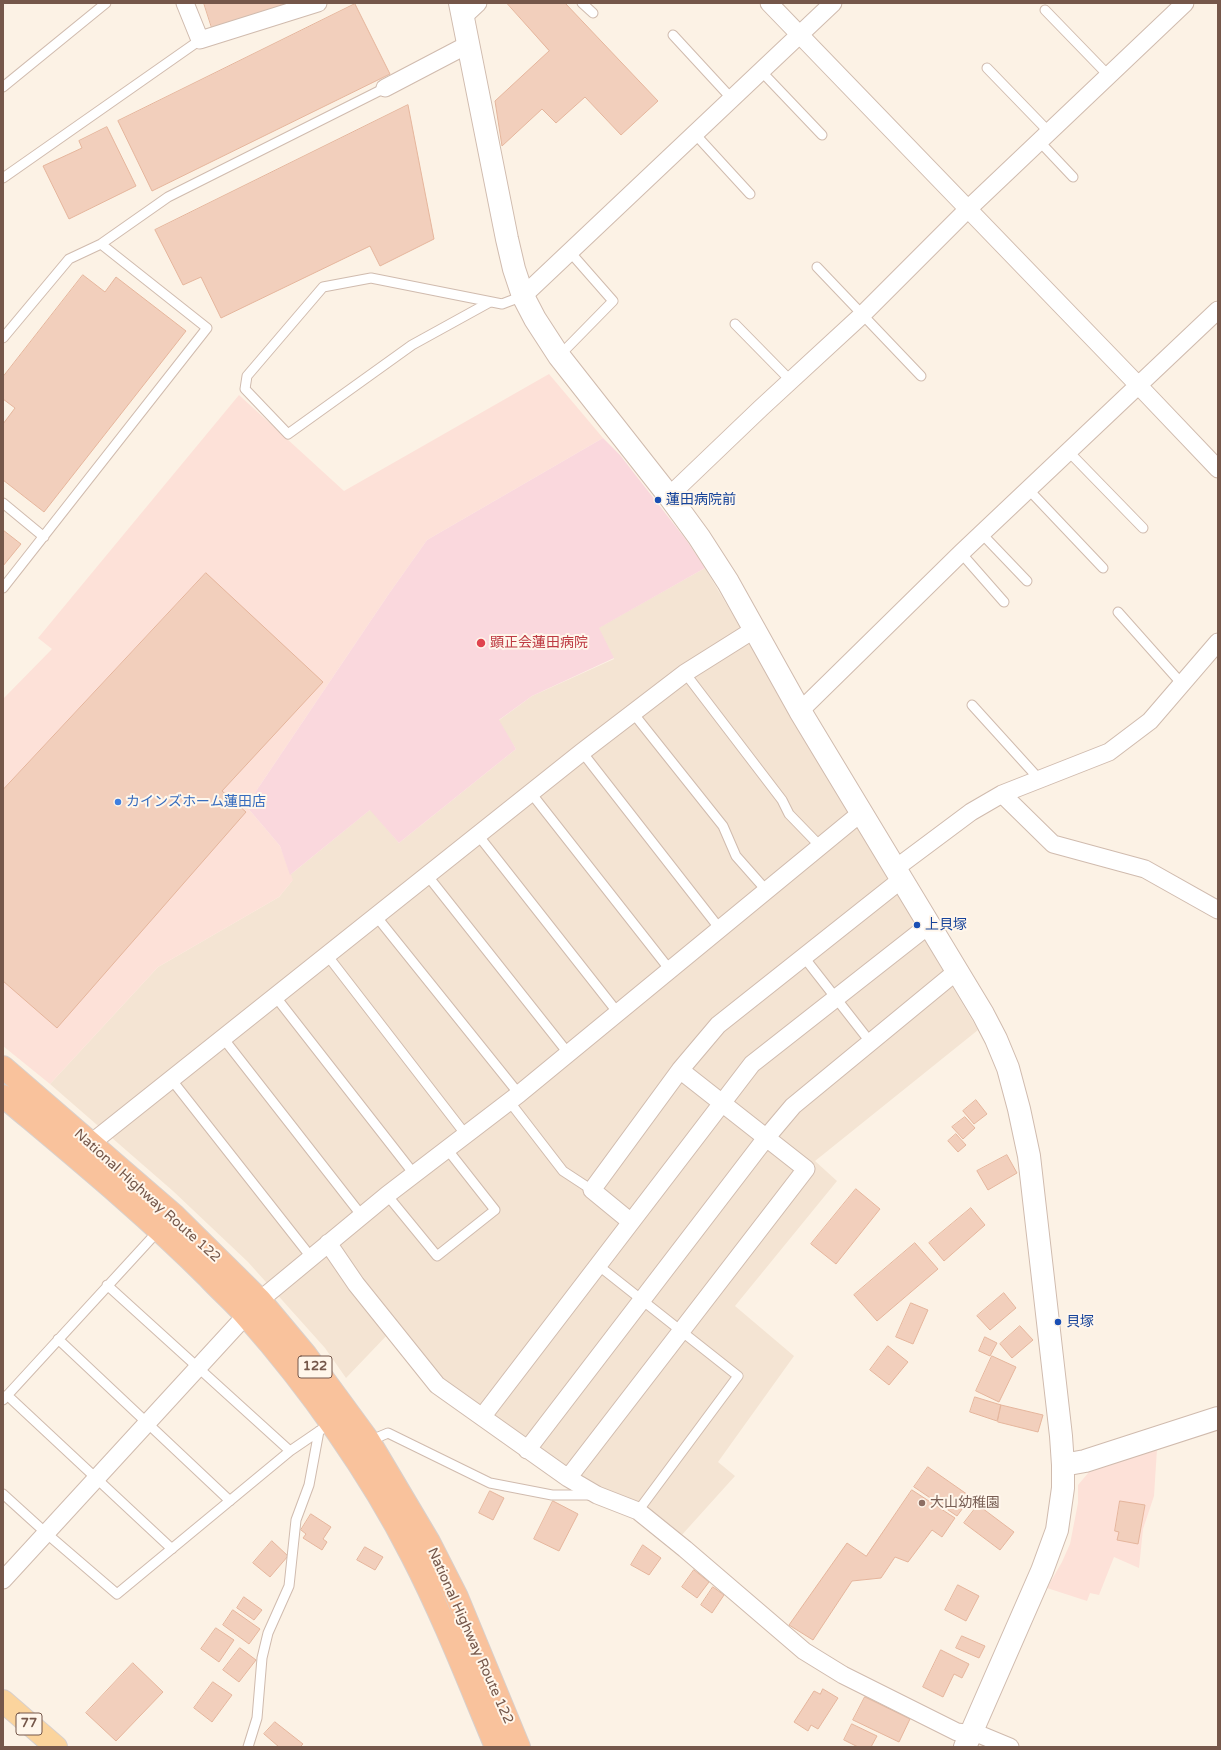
<!DOCTYPE html>
<html>
<head>
<meta charset="utf-8">
<style>
	body { margin:0 }
	#map { position:relative; width:1221px; height:1750px; overflow:hidden; background:#fcf2e5; font-family:"Varela Round",sans-serif }
	canvas { display:block }
	.frame { position:absolute; inset:0; border:4px solid #75574a; pointer-events:none }
</style>
</head>
<body>
<div id="map">
<canvas width="1221" height="1750"></canvas>
<div class="frame"></div>
</div>
<script>
const ctx = document.querySelector('canvas').getContext('2d');
ctx.lineJoin = 'round';
function fill(path, color) { ctx.fillStyle = color; ctx.fill(path, 'evenodd'); }
function strokePath(path, color, width, dash) { ctx.strokeStyle = color; ctx.lineWidth = width; ctx.lineCap = dash ? 'butt' : 'round'; ctx.setLineDash(dash || []); ctx.stroke(path); }
function write(font, color, halo, rows, align = 'center') {
  ctx.font = font + ' "Varela Round","Noto Sans JP",sans-serif'; ctx.lineWidth = 4; ctx.setLineDash([]); ctx.textBaseline = 'middle'; ctx.strokeStyle = halo; ctx.fillStyle = color; for (const [text, x, y, turn = 0] of rows) {
    ctx.save(); ctx.translate(x, y); ctx.rotate((+turn || 0) * Math.PI / 180); ctx.textAlign = isNaN(turn) ? turn : align; if (halo) ctx.strokeText(text, 0, 0); ctx.fillText(text, 0, 0); ctx.restore();
  }
}
const residential = new Path2D(`
	M705,568L978,1030L815,1161L837,1181L735,1306L794,1356L718,1462L735,1476L680,1537L606,1493L435,1387L390,1332L346,1378L325,1348L248,1262L173,1191L50,1084L158,967L279,897L292,881L290,875L371,809L399,843L516,749L498,721L532,696L614,659L598,628Z`);
const commercial = new Path2D(`
	M549,374L603,438L427,540L388,595L246,806L280,846L293,880L279,897L158,967L50,1084L3,1046V699L52,649L38,638L239,395L344,491Z
	M1157,1449L1154,1496L1143,1529L1139,1568L1114,1557L1099,1595L1090,1593L1087,1601L1047,1588L1062,1562L1070,1544L1078,1503V1485L1089,1472Z`);
const medical = new Path2D(`
	M603,438L620,455L687,541L705,568L599,628L614,658L532,696L499,720L516,749L399,843L370,810L290,875L280,846L246,806L388,595L427,540Z`);
const building = new Path2D(`
	M204,3H300L213,31Z
	M507,3H565L658,101L621,135L585,97L556,123L542,109L502,146L495,101L549,51Z
	M355,4L390,74L152,191L118,121Z
	M408,105L434,239L380,266L370,246L221,318L201,277L183,285L155,230Z
	M107,127L136,186L69,219L43,166L82,148L79,141Z
	M83,275L105,292L116,277L186,331L44,512L3,480V424L15,408L3,399V377Z
	M3,530L21,544L3,566Z
	M206,573L323,682L222,791L246,812L57,1028L3,981V790Z
	M976,1100L987,1114L974,1124L963,1111Z
	M965,1117L975,1128L963,1139L952,1127Z
	M956,1134L966,1145L958,1152L948,1141Z
	M1007,1155L1017,1173L988,1190L977,1171Z
	M856,1189L880,1209L836,1264L811,1244Z
	M971,1208L985,1225L944,1261L929,1243Z
	M915,1243L938,1269L877,1321L854,1295Z
	M1004,1293L1016,1308L990,1330L977,1316Z
	M911,1303L928,1310L913,1344L896,1337Z
	M1020,1326L1033,1340L1012,1358L1000,1344Z
	M985,1337L997,1343L990,1356L979,1351Z
	M888,1346L908,1362L889,1385L870,1370Z
	M992,1356L1016,1367L999,1402L976,1391Z
	M975,1397L1001,1405L997,1421L970,1412Z
	M1001,1405L1043,1415L1038,1432L998,1422Z
	M928,1467L971,1497L957,1516L914,1487Z
	M912,1490L955,1518L942,1537L932,1530L908,1562L895,1557L881,1578L852,1581L813,1640L789,1625L847,1543L866,1556Z
	M490,1491L504,1498L493,1520L479,1513Z
	M553,1501L578,1514L559,1551L534,1539Z
	M1120,1501L1145,1505L1138,1544L1117,1540L1119,1532L1115,1531Z
	M978,1505L1014,1532L1000,1550L964,1523Z
	M311,1514L331,1527L323,1539L327,1542L322,1550L303,1538L306,1534L301,1530Z
	M272,1541L288,1556L270,1577L253,1563Z
	M643,1545L661,1558L649,1575L631,1565Z
	M365,1547L383,1557L375,1570L357,1560Z
	M694,1570L709,1582L697,1598L682,1587Z
	M958,1585L979,1596L966,1621L945,1610Z
	M713,1587L724,1595L712,1613L701,1605Z
	M244,1597L262,1610L254,1620L237,1608Z
	M233,1610L260,1629L249,1644L223,1625Z
	M216,1628L234,1640L219,1662L201,1649Z
	M962,1636L985,1646L979,1658L956,1648Z
	M240,1648L256,1660L239,1682L223,1670Z
	M941,1650L969,1664L962,1678L954,1674L943,1697L923,1687Z
	M133,1663L163,1692L116,1741L86,1713Z
	M213,1682L232,1695L212,1722L194,1708Z
	M823,1689L838,1698L818,1729L811,1725L808,1731L794,1722L814,1691L820,1694Z
	M865,1697L910,1719L899,1742L853,1720Z
	M275,1722L303,1744L300,1747H279L264,1734Z
	M852,1724L877,1736L871,1747H858L844,1740Z`);
const service = new Path2D(`
	M582,3L593,13
	M1045,10L1108,75
	M673,35L732,99
	M987,68L1049,132
	M761,71L822,135
	M3,87L106,3
	M695,134L750,194
	M1039,141L1073,177
	M3,178L200,40
	M817,267L921,376
	M490,302L412,345L288,434L245,389L247,376L323,287L371,278L502,304L523,296
	M735,324L791,381
	M3,338L69,259L101,244L168,197L385,88
	M559,356L613,301L570,252
	M1069,452L1143,528
	M1029,490L1103,568
	M3,503L44,537
	M982,534L1027,581
	M961,553L1004,602
	M3,588L207,328L101,244
	M1118,612L1182,684
	M685,673L782,800L789,814L820,846
	M972,705L1040,780
	M633,713L723,826L736,856L766,890
	M582,752L720,929
	M531,793L670,970
	M478,835L618,1013
	M427,875L568,1053
	M376,916L519,1094
	M327,955L466,1135
	M803,956L871,1043
	M275,996L414,1174
	M223,1038L362,1216
	M171,1079L311,1257
	M509,1101L563,1171L592,1190
	M387,1195L437,1256L495,1210L447,1149
	M599,1266L738,1376L638,1511
	M107,1285L290,1451
	M58,1339L230,1501
	M7,1395L172,1549
	M3,1400L159,1230
	M369,1441L388,1433L490,1483L552,1495H593
	M3,1494L46,1533L117,1594L290,1451L331,1423
	M248,1747L257,1718L262,1658L268,1633L289,1586L296,1520L309,1485L319,1431`);
const minor = new Path2D(`
	M185,3L200,40L318,3
	M769,3L1139,386L1218,469
	M463,17L478,3
	M385,88L469,44
	M523,296L833,3
	M669,496L761,408L862,315L968,209L1185,3
	M800,711L961,553L1218,310
	M1002,794L1053,844L1145,869L1218,910
	M896,868L971,812L1002,794L1109,752L1150,721L1218,642
	M90,1144L582,752L685,673L755,629
	M631,1222L592,1190L680,1070L718,1025L902,879
	M328,1243L356,1284L437,1385L568,1478L597,1495L638,1511L685,1549L804,1651L843,1675L957,1732L981,1735L1010,1747
	M482,1417L752,1064L929,925
	M527,1450L766,1138L793,1106L957,971
	M568,1478L806,1169L680,1070
	M3,1580L260,1300L387,1195L519,1094L862,812`);
const tertiary = new Path2D(`
	M460,3L507,239L514,269L523,296L535,319L559,356L669,496L699,537L728,582L800,711L983,1014L996,1039L1008,1068L1019,1109L1029,1156L1061,1436L1063,1465V1488L1057,1530L1042,1571L965,1747
	M1063,1465L1085,1461L1218,1418`);
const primary = new Path2D(`
	M3,1701L56,1747`);
const trunk = new Path2D(`
	M3,1067L174,1215L260,1300L306,1355L369,1441L429,1542L457,1597L519,1747
	M3,1096C73,1155 144,1213 209,1278C221,1291 235,1303 247,1317C309,1387 370,1473 412,1556C444,1618 469,1683 496,1747`);
const markers = [
	[658,500,4,"#1a4fb4"],
	[481,643,5,"#e0444e"],
	[118,802,4,"#3f7fe0"],
	[917,925,4,"#1a4fb4"],
	[1058,1322,4,"#1a4fb4"],
	[922,1503,4,"#8d6e63"]
];
const shields = [
	[315,1367,34],
	[29,1724,26]
];
const shieldNames = [
	["122",315,1367],
	["77",29,1724]
];
const transitNames = [
	["蓮田病院前",666,500],
	["上貝塚",925,925],
	["貝塚",1066,1322]
];
const healthNames = [
	["顕正会蓮田病院",490,643]
];
const shopNames = [
	["カインズホーム蓮田店",126,802]
];
const streetNames = [
	["National Highway Route 122",147,1196,42],
	["National Highway Route 122",470,1636,66]
];
const educationNames = [
	["大山幼稚園",930,1503]
];
fill(residential, '#f4e4d3');
fill(commercial, '#fde1d8');
fill(medical, '#fad8dd');
fill(building, '#f2cfbc');
strokePath(building, '#e5b59c', 1);
strokePath(service, '#d0bbae', 11);
strokePath(minor, '#d0bbae', 19);
strokePath(tertiary, '#d0bbae', 24);
strokePath(primary, '#d8d0cc', 24);
strokePath(trunk, '#d8d0cc', 24);
strokePath(service, '#fff', 9);
strokePath(minor, '#fff', 17);
strokePath(tertiary, '#fff', 22);
strokePath(primary, '#fbd49d', 22);
strokePath(trunk, '#f9c29c', 22);
for (const [x, y, r, color] of markers) { const dot = new Path2D(); dot.arc(x, y, r, 0, 2 * Math.PI); ctx.fillStyle = color; ctx.fill(dot); strokePath(dot, '#fff6eb', 1.5); }
for (const [x, y, w] of shields) { const box = new Path2D(); box.roundRect(x - w / 2, y - 11, w, 22, 3); ctx.fillStyle = '#fff6eb'; ctx.fill(box); strokePath(box, '#75574a', 1); }
write('bold 13px', '#75574a', null, shieldNames);
write('14px', '#164399', '#fff6eb', transitNames, 'left');
write('14px', '#be3a42', '#fff6eb', healthNames, 'left');
write('14px', '#366cbe', '#fff6eb', shopNames, 'left');
write('14px', '#75574a', '#fff6eb', streetNames);
write('14px', '#785e54', '#fff6eb', educationNames, 'left');
</script>
</body>
</html>
